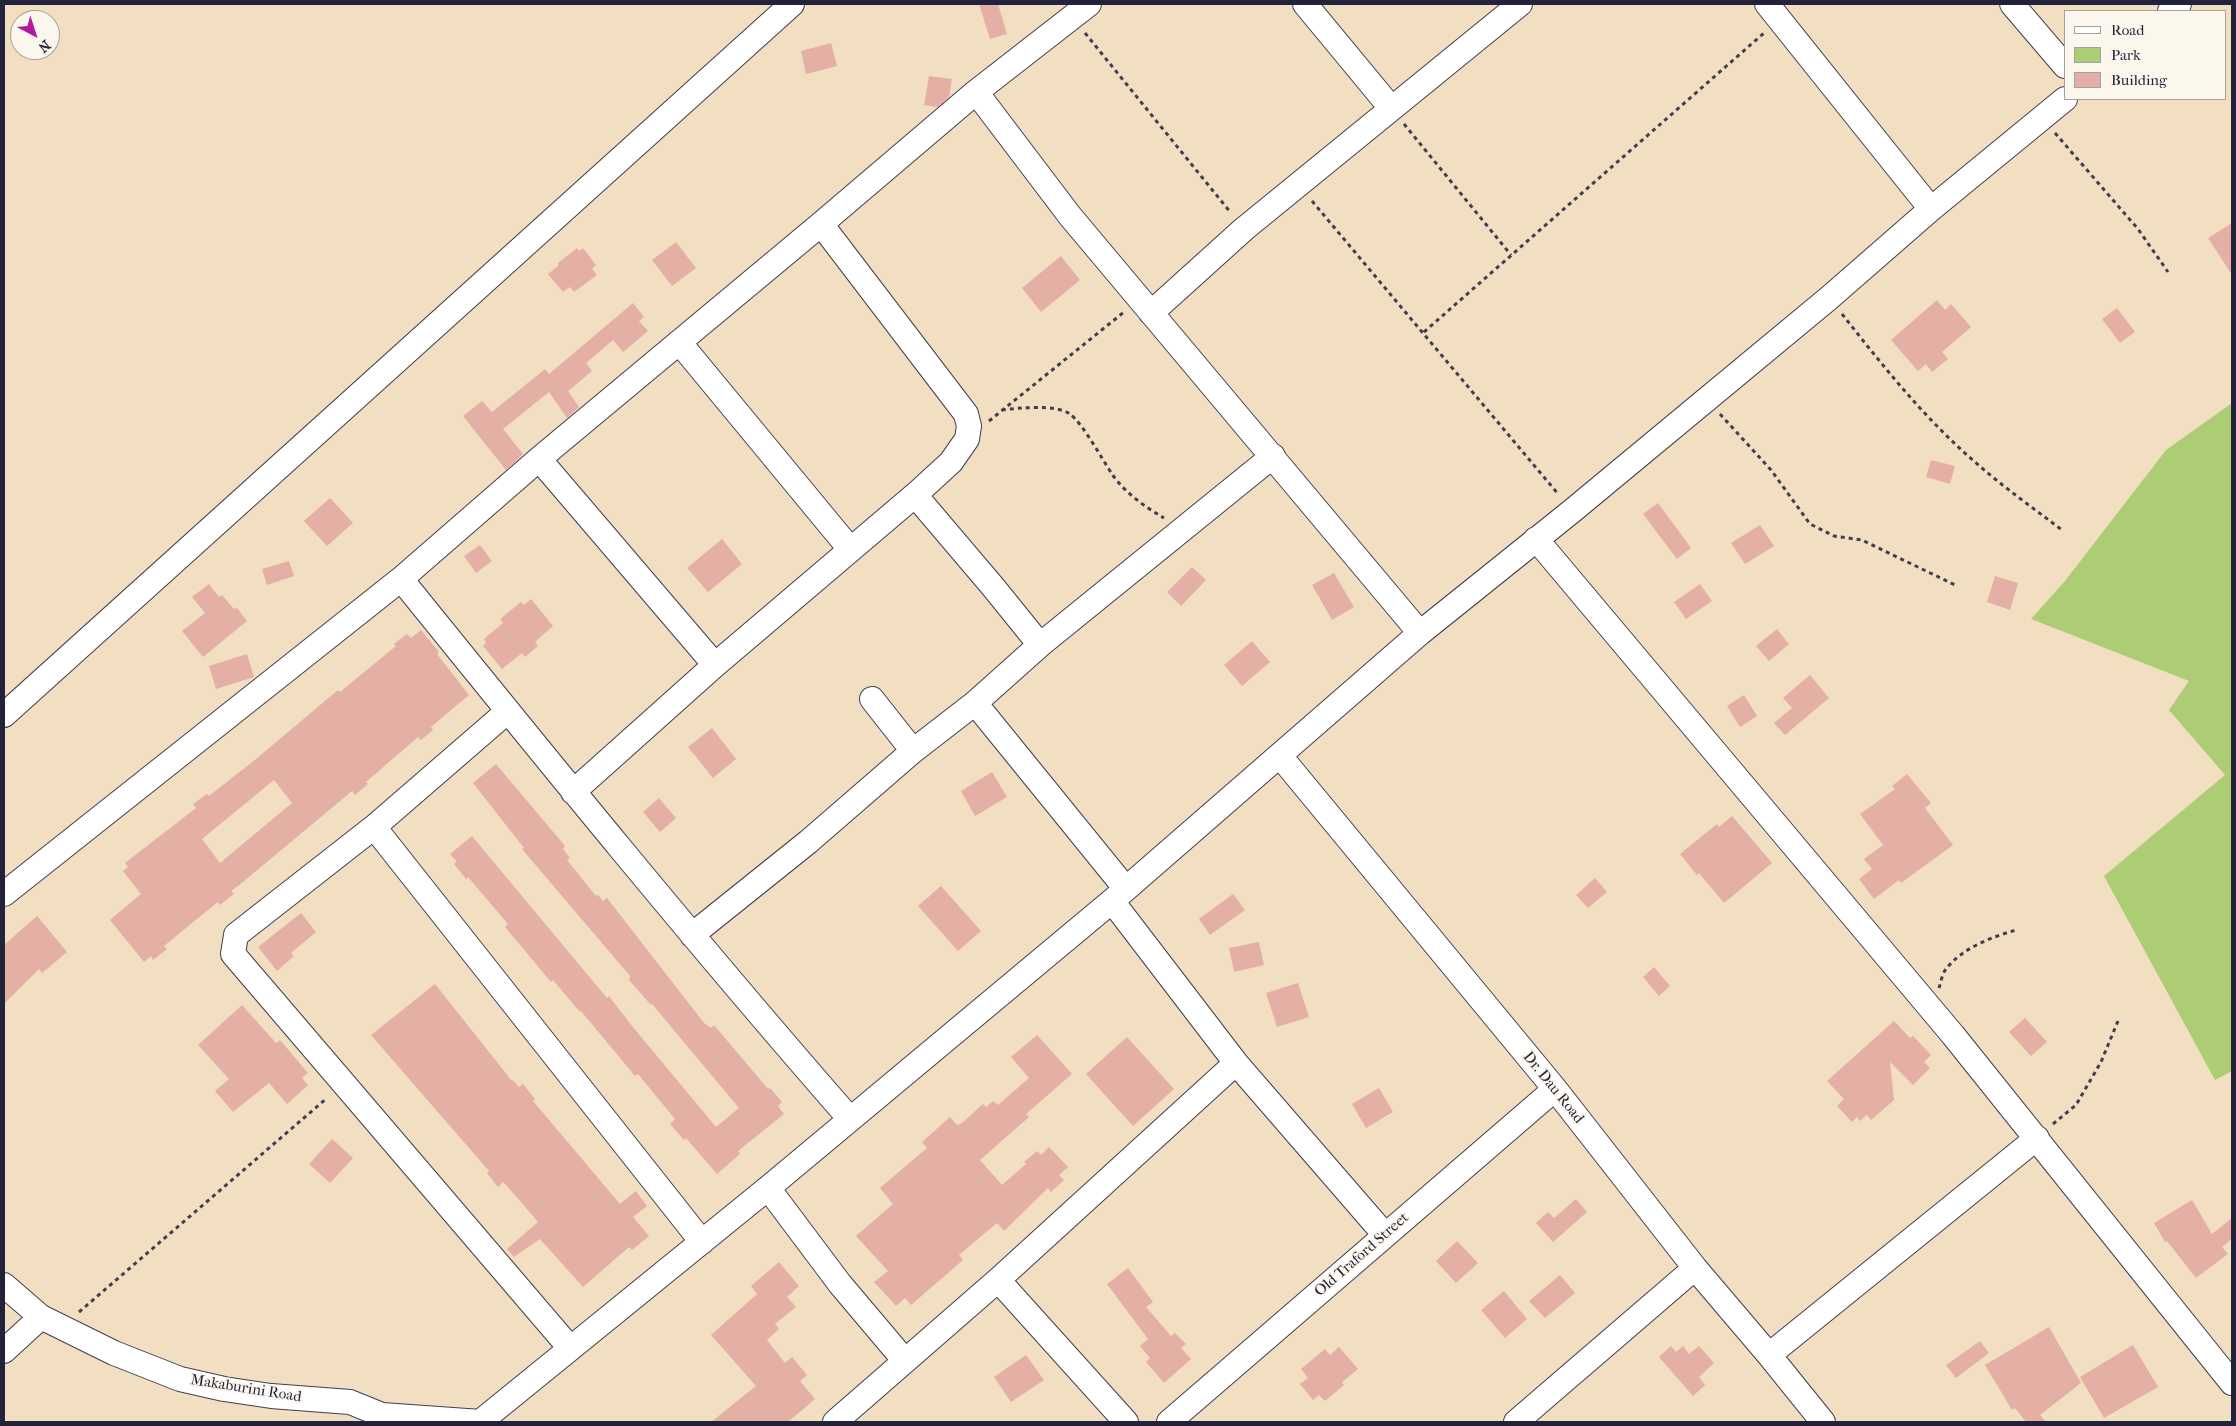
<!DOCTYPE html>
<html>
<head>
<meta charset="utf-8">
<style>
	body { margin:0 }
	#map { position:relative; width:2236px; height:1426px; overflow:hidden; background:#f2dec1; font-family:"IM FELL French Canon",serif }
	canvas { display:block }
	.frame { position:absolute; inset:0; border:5px solid #22223b; pointer-events:none }
	.legend { position:absolute; left:2064px; top:10px; width:162px; height:90px; box-sizing:border-box; background:#fbf7ec; border:1px solid #a4a2a5; margin:0; padding:6px 9px; list-style:none; font-size:15px; color:#22223b }
	.legend li { display:flex; align-items:center; gap:10px; height:25px }
	.legend b { width:25px; border:1px solid #a4a2a5 }
	.north { position:absolute; left:10px; top:10px; width:50px; height:50px; box-sizing:border-box; background:#fbf7ec; border:1px solid #a4a2a5; border-radius:50%; rotate:140deg; font-size:14px; font-weight:700; line-height:20px; text-align:center; color:#22223b }
	.north::after { content:''; display:block; margin:auto; width:18px; height:22px; background:#b5179e; clip-path:polygon(50% 0,100% 100%,50% 72%,0 100%) }
</style>
</head>
<body>
<div id="map">
<canvas width="2236" height="1426"></canvas>
<div class="frame"></div>
<ul class="legend">
<li><b style="height:6px;background:#fff"></b>Road</li>
<li><b style="height:14px;background:#adcd75"></b>Park</li>
<li><b style="height:14px;background:#e4afa5"></b>Building</li>
</ul>
<div class="north">N</div>
</div>
<script>
const ctx = document.querySelector('canvas').getContext('2d');
ctx.lineJoin = 'round';
function fill(path, color) { ctx.fillStyle = color; ctx.fill(path, 'evenodd'); }
function strokePath(path, color, width, dash) { ctx.strokeStyle = color; ctx.lineWidth = width; ctx.lineCap = dash ? 'butt' : 'round'; ctx.setLineDash(dash || []); ctx.stroke(path); }
function write(font, color, halo, rows, align = 'center') {
  ctx.font = font + ' "IM FELL French Canon",serif'; ctx.lineWidth = 4; ctx.setLineDash([]); ctx.textBaseline = 'middle'; ctx.strokeStyle = halo; ctx.fillStyle = color; for (const [text, x, y, turn = 0] of rows) {
    ctx.save(); ctx.translate(x, y); ctx.rotate((+turn || 0) * Math.PI / 180); ctx.textAlign = isNaN(turn) ? turn : align; if (halo) ctx.strokeText(text, 0, 0); ctx.fillText(text, 0, 0); ctx.restore();
  }
}
const green = new Path2D(`
	M2232,403V1071L2215,1080L2104,876L2225,775L2169,710L2189,681L2031,619L2065,581L2166,450Z`);
const building = new Path2D(`
	M979,4H998L1007,34L990,39Z
	M831,43L837,66L806,74L801,51Z
	M929,76L952,79L949,97L938,107L924,105Z
	M2232,223V275L2208,238Z
	M676,242L696,268L672,286L652,260Z
	M577,248L579,251L583,248L596,265L592,269L597,275L574,292L570,287L563,292L548,274L558,266V263Z
	M1061,256L1080,280L1041,312L1022,288Z
	M1937,300L1945,310L1951,304L1971,327L1942,352L1948,359L1932,372L1926,364L1918,371L1891,340Z
	M633,303L644,317L639,321L648,331L623,352L613,340L586,363L592,371L568,391L579,407L567,418L549,392L503,429L523,454L506,470L463,416L482,401L492,412L545,369L549,374Z
	M2117,308L2135,332L2120,343L2102,319Z
	M1931,460L1955,466L1950,484L1926,477Z
	M330,498L353,523L327,546L304,521Z
	M1658,503L1691,548L1677,559L1643,514Z
	M1760,525L1774,546L1745,564L1731,543Z
	M722,539L742,564L708,592L687,568Z
	M480,545L492,561L476,573L464,556Z
	M289,561L294,576L267,585L262,569Z
	M1192,567L1206,580L1181,606L1167,592Z
	M1334,573L1354,607L1332,620L1312,585Z
	M1995,576L2018,583L2010,610L1987,602Z
	M209,584L219,597L222,595L234,609L237,608L247,621L203,657L182,631L205,613L192,597Z
	M1700,584L1712,601L1686,619L1674,602Z
	M531,599L553,626L535,642L538,646L525,657L522,653L502,669L483,646L486,643L484,639L503,623L500,619L521,602L524,605Z
	M1777,629L1789,644L1769,661L1756,646Z
	M421,630L439,652L437,654L469,695L431,727L433,730L421,740L418,737L366,782L368,784L355,795L352,791L238,886L231,891L234,894L220,905L218,902L198,918L164,946L167,949L153,960L151,956L144,962L110,920L141,894L123,871L128,867L125,863L196,808L193,804L207,794L209,796L256,759L338,690L340,692L396,646L394,644L407,634L411,638ZM274,780L292,803L220,863L202,839Z
	M1252,641L1270,662L1242,686L1224,665Z
	M247,654L254,677L216,689L209,666Z
	M1810,675L1829,698L1785,735L1774,723L1792,708L1783,698Z
	M1744,695L1757,716L1740,727L1727,706Z
	M712,728L736,759L713,778L688,747Z
	M496,764L565,846L563,849L570,858L567,860L596,896L598,895L603,901L607,898L704,1023L711,1028L714,1025L768,1089L770,1088L782,1102L778,1106L784,1114L738,1151L740,1154L717,1174L686,1138L684,1140L670,1124L675,1119L638,1074L635,1076L581,1011L580,1012L553,980L551,982L505,927L508,924L468,877L466,879L454,864L457,862L450,854L472,836L607,998L609,996L632,1026L716,1127L739,1108L652,1004L651,1005L629,980L630,976L522,849L524,848L473,783Z
	M992,772L1007,797L975,816L961,791Z
	M1907,774L1931,803L1925,808L1953,845L1901,883L1899,880L1874,899L1859,879L1872,869L1864,859L1883,845L1860,814L1895,789L1892,786Z
	M659,798L676,818L660,832L643,812Z
	M1732,816L1772,863L1724,903L1699,873L1697,875L1680,854L1717,824L1719,827Z
	M1595,878L1607,892L1588,908L1576,895Z
	M941,886L981,931L958,951L918,906Z
	M1233,894L1245,910L1210,935L1199,919Z
	M301,913L316,932L291,953L294,956L277,971L258,947Z
	M37,916L67,952L42,973L39,969L4,1004V945Z
	M1259,942L1264,965L1234,972L1229,948Z
	M1654,967L1670,986L1659,996L1643,977Z
	M1298,983L1309,1017L1277,1027L1266,993Z
	M435,984L512,1081L513,1080L519,1087L523,1084L535,1099L533,1101L620,1204L636,1191L647,1206L633,1217L649,1236L632,1250L629,1247L583,1287L540,1239L514,1257L507,1249L538,1222L508,1187L503,1182L498,1187L487,1173L489,1171L371,1035Z
	M242,1005L276,1043L280,1040L308,1073L302,1078L308,1085L287,1104L269,1083L233,1112L215,1091L229,1079L198,1045Z
	M2025,1018L2047,1042L2031,1056L2009,1032Z
	M1894,1021L1910,1038L1913,1036L1931,1055L1924,1062L1930,1068L1913,1085L1890,1062L1894,1100L1871,1120L1867,1115L1860,1121L1857,1117L1852,1122L1837,1106L1844,1099L1827,1081Z
	M1037,1035L1072,1074L1026,1114L1029,1117L980,1160L1002,1185L1026,1164L1024,1162L1037,1151L1041,1155L1049,1147L1068,1167L1059,1175L1064,1180L1051,1192L1048,1188L1004,1231L997,1223L959,1255L963,1260L911,1305L905,1298L896,1306L874,1282L888,1271L856,1236L893,1204L880,1188L927,1148L922,1142L950,1117L957,1125L962,1123L983,1104L986,1107L993,1101L998,1105L1029,1078L1011,1057Z
	M1127,1037L1174,1089L1133,1126L1086,1074Z
	M1379,1088L1393,1112L1366,1128L1352,1104Z
	M332,1139L353,1158L330,1183L309,1164Z
	M1576,1199L1587,1212L1553,1242L1536,1223L1548,1212L1554,1218Z
	M2192,1200L2212,1234L2232,1218V1239L2222,1247L2228,1254L2196,1278L2167,1241L2165,1242L2154,1223Z
	M1457,1241L1478,1263L1456,1283L1436,1261Z
	M779,1262L799,1286L787,1297L796,1307L775,1324L779,1329L767,1340L785,1363L792,1357L807,1375L800,1381L815,1399L788,1422H711L756,1386L711,1335L757,1294L751,1286Z
	M1128,1268L1153,1302L1146,1307L1171,1336L1175,1333L1186,1344L1181,1348L1191,1359L1164,1383L1146,1362L1150,1358L1140,1346L1148,1339L1107,1284Z
	M1560,1275L1575,1293L1545,1318L1529,1301Z
	M1504,1291L1527,1319L1505,1338L1481,1310Z
	M2049,1327L2081,1383L2040,1415L2046,1422H2026L2015,1408L2012,1410L1985,1365Z
	M1980,1341L1989,1353L1956,1378L1946,1365Z
	M2133,1345L2158,1387L2104,1418L2080,1377Z
	M1671,1346L1676,1352L1683,1346L1689,1354L1699,1346L1714,1363L1699,1377L1705,1385L1693,1396L1659,1357Z
	M1339,1347L1358,1369L1342,1382L1344,1385L1325,1401L1319,1395L1313,1400L1300,1384L1308,1378L1301,1369L1325,1349L1330,1355Z
	M1026,1355L1044,1380L1011,1402L994,1377Z`);
const path = new Path2D(`
	M1085,33L1231,213
	M1404,124L1511,255
	M2055,133L2138,229L2168,272
	M1312,201L1559,495
	M1842,314C1883,366 1925,419 1975,462C2002,486 2033,508 2062,530
	M1424,332L1764,33
	M1002,410C1018,408 1056,404 1070,414C1083,424 1102,459 1112,474C1124,492 1145,507 1164,518
	M1720,414L1771,470L1810,524L1834,536L1862,540L1957,586
	M989,421L1124,312
	M1939,988C1941,982 1942,974 1946,969C1962,948 1992,937 2016,930
	M2053,1124L2076,1105L2101,1062L2118,1021
	M79,1312L327,1098`);
const street = new Path2D(`
	M1305,4L1391,108
	M1767,4L1931,209
	M2012,4L2065,66
	M2170,11L2179,4
	M976,92L1070,216L1420,633
	M1151,313L1244,229L1520,4
	M679,342L850,549
	M539,459L715,665
	M1536,539L1953,1035L2232,1383
	M401,579C548,761 696,943 850,1119
	M1040,645L1273,456
	M872,699L913,751
	M975,703L1126,889
	M508,711L374,827L236,935L233,954L570,1348
	M4,715L792,4
	M1280,756L1555,1089L1695,1268L1769,1355L1823,1422
	M573,792L715,665L915,495L951,462L967,439L969,426L966,414L821,224
	M374,827L702,1242
	M4,894L401,579L539,459L821,224L976,92L1089,4
	M1112,901L1236,1063L1385,1235
	M692,935L808,842L913,751L975,703L1040,645L994,588L915,495
	M768,1188L840,1284L905,1361
	M998,1280L1126,1422
	M4,1285L41,1317L114,1353L180,1379L224,1389L271,1396L350,1402L382,1415L481,1422
	M4,1351L41,1317
	M1769,1355L2037,1138
	M480,1422L768,1188L1112,901L1420,633L1572,511L1829,298L1931,209L2065,99
	M835,1422L998,1280L1236,1063
	M1169,1422L1555,1089
	M1516,1422L1695,1268`);
const streetNames = [
	["Dr. Dau Road",1553,1088,51],
	["Old Traford Street",1362,1255,-41],
	["Makaburini Road",246,1389,9]
];
fill(green, '#adcd75');
fill(building, '#e4afa5');
strokePath(street, '#413e4f', 26);
strokePath(path, '#413e4f', 3, [4, 4]);
strokePath(street, '#fff', 24);
write('15px', '#22223b', '#fbf7ec', streetNames);
</script>
</body>
</html>
